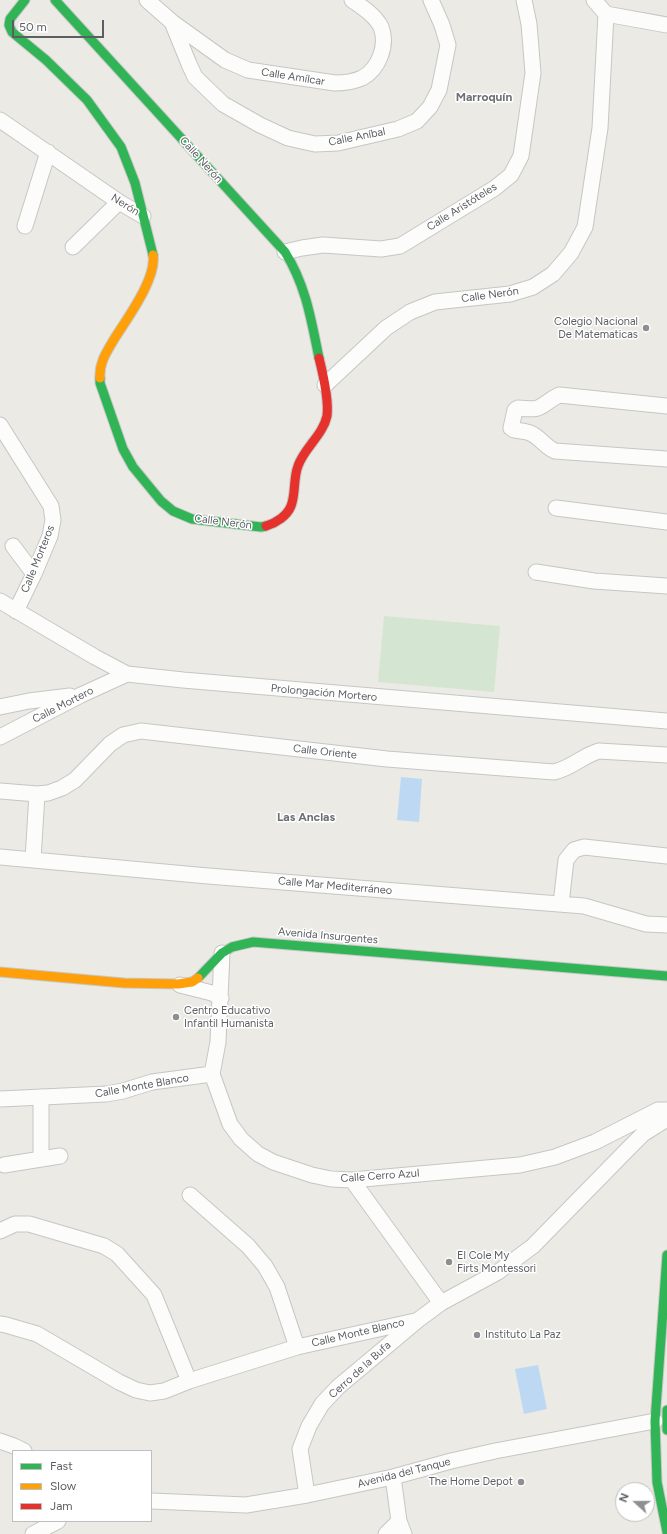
<!DOCTYPE html>
<html>
<head>
<meta charset="utf-8">
<style>
	body { margin:0 }
	#map { position:relative; width:667px; height:1534px; overflow:hidden; background:#ebeae5; font-family:Figtree,sans-serif }
	canvas { display:block }
	.legend { position:absolute; left:12px; top:1450px; width:140px; height:72px; box-sizing:border-box; background:#fff; border:1px solid #bdbfc0; margin:0; padding:5px 7px; list-style:none; font-size:12px; color:#5b5e62 }
	.legend li { display:flex; align-items:center; gap:8px; height:20px }
	.legend b { width:20px; border:1px solid #bdbfc0 }
	.north { position:absolute; left:615px; top:1482px; width:40px; height:40px; box-sizing:border-box; background:#fff; border:1px solid #bdbfc0; border-radius:50%; rotate:291deg; font-size:11px; font-weight:700; line-height:16px; text-align:center; color:#5b5e62 }
	.north::after { content:''; display:block; margin:auto; width:14px; height:18px; background:#8d8f90; clip-path:polygon(50% 0,100% 100%,50% 72%,0 100%) }
	.scale { position:absolute; left:12px; top:20px; width:92px; height:18px; box-sizing:border-box; border:2px solid #5b5e62; border-top:0; padding-left:5px; font-size:12px; line-height:14px; white-space:nowrap; color:#5b5e62; -webkit-text-stroke:3px #fff; paint-order:stroke }
</style>
</head>
<body>
<div id="map">
<canvas width="667" height="1534"></canvas>
<ul class="legend">
<li><b style="height:5px;background:#30b455"></b>Fast</li>
<li><b style="height:5px;background:#ff9f0a"></b>Slow</li>
<li><b style="height:5px;background:#e5322d"></b>Jam</li>
</ul>
<div class="north">N</div>
<div class="scale">50 m</div>
</div>
<script>
const ctx = document.querySelector('canvas').getContext('2d');
ctx.lineJoin = 'round';
function fill(path, color) { ctx.fillStyle = color; ctx.fill(path, 'evenodd'); }
function strokePath(path, color, width, dash) { ctx.strokeStyle = color; ctx.lineWidth = width; ctx.lineCap = dash ? 'butt' : 'round'; ctx.setLineDash(dash || []); ctx.stroke(path); }
function write(font, color, halo, rows, align = 'center') {
  ctx.font = font + ' Figtree,sans-serif'; ctx.lineWidth = 3; ctx.setLineDash([]); ctx.textBaseline = 'middle'; ctx.strokeStyle = halo; ctx.fillStyle = color; for (const [text, x, y, turn = 0] of rows) {
    ctx.save(); ctx.translate(x, y); ctx.rotate((+turn || 0) * Math.PI / 180); ctx.textAlign = isNaN(turn) ? turn : align; if (halo) ctx.strokeText(text, 0, 0); ctx.fillText(text, 0, 0); ctx.restore();
  }
}
const green = new Path2D(`
	M384,616L500,626L494,692L378,682Z`);
const water = new Path2D(`
	M401,777L422,779L419,822L397,820Z
	M538,1365L547,1409L524,1414L515,1369Z`);
const street = new Path2D(`
	M147,0L172,22L225,60L248,70L335,83C344,83 353,82 362,78C379,69 388,45 381,27C375,15 362,7 352,0
	M594,0L606,14
	M606,14L667,25
	M172,22L189,64L195,77L223,104L260,125L288,138L315,144L338,143L398,129L417,121L430,107L439,90L448,45L442,25L431,0
	M0,120L119,202L143,216
	M25,226L48,152
	M73,247L119,202
	M285,252L302,248L323,245L381,249L400,246L495,188L511,175L521,156L533,73L529,24L524,0
	M325,385L386,328L410,312L435,302L510,294L533,287L553,274L571,253L585,227L600,128L606,14
	M667,406L559,395C538,406 545,411 518,408L515,410L511,428L514,430C519,431 525,431 530,433C540,437 545,447 555,451L667,459
	M0,425L51,506L53,520L50,536L34,574L16,611
	M556,508L667,522
	M13,546L34,574
	M536,572L594,581L667,586
	M0,601L95,657L127,674L183,680L667,721
	M0,707L29,701L70,696
	M0,737L81,695L127,674
	M0,791L37,794L48,793L62,788L75,780L110,744L123,735L141,731L387,759L554,772C572,768 582,756 599,751L667,755
	M0,857L208,876L584,906L646,924L667,925
	M33,859L37,794
	M561,904L566,860L574,850L584,847L667,856
	M222,953L218,1042L212,1074L230,1124L241,1139L258,1154L273,1162L312,1175L331,1179L352,1180L520,1165L555,1157L595,1142L658,1110H667
	M180,985L212,993L221,998
	M0,1099L106,1094L123,1091L152,1082L212,1074
	M41,1159V1097
	M4,1165L60,1156
	M352,1180L441,1303
	M190,1195L248,1246L265,1266L277,1287L297,1347
	M0,1231L15,1224H29L104,1246L117,1254L154,1295L189,1381
	M0,1324L6,1325L37,1334L119,1382L136,1390L150,1393L164,1391L189,1381L297,1347L415,1321
	M0,1441L14,1446L24,1451
	M393,1477L399,1521L404,1534
	M307,1495L300,1449L309,1426L322,1404L338,1387L418,1320L441,1303L498,1272L533,1246L626,1151L643,1134L667,1119
	M151,1501L246,1505L307,1495L393,1477L451,1461L495,1451L655,1421
	M33,1534L58,1521
	M386,1534L399,1521`);
const fast = new Path2D(`
	M25,0L10,19L9,25L12,32L46,60L87,100L121,147L135,183L153,255
	M55,0L285,252C306,286 311,319 319,358
	M100,378V383L123,449L133,467L161,501L173,511L192,519L261,527L266,526
	M198,978L222,953L232,947L253,942L667,976
	M667,1255L655,1421L657,1482L667,1532
	M667,1410V1430`);
const slow = new Path2D(`
	M100,378C99,363 106,353 113,341C126,320 157,279 153,255
	M0,972L124,983L178,984L192,982L198,978`);
const jam = new Path2D(`
	M266,526C276,523 287,516 291,506C296,493 293,479 298,466C304,448 323,435 327,416C329,400 323,374 319,358`);
const markers = [
	[646,328,4,"#8d8f90"],
	[176,1017,4,"#8d8f90"],
	[449,1262,4,"#8d8f90"],
	[477,1335,4,"#8d8f90"],
	[521,1482,4,"#8d8f90"]
];
const streetNames = [
	["Calle Amílcar",293,77,9],
	["Calle Aníbal",357,137,-11],
	["Calle Nerón",201,160,48],
	["Nerón",125,205,32],
	["Calle Aristóteles",462,207,-32],
	["Calle Nerón",490,295,-8],
	["Calle Nerón",223,522,7],
	["Calle Morteros",38,559,-68],
	["Prolongación Mortero",324,693,5],
	["Calle Mortero",63,705,-27],
	["Calle Oriente",325,752,6],
	["Calle Mar Mediterráneo",335,886,5],
	["Avenida Insurgentes",328,936,5],
	["Calle Monte Blanco",142,1086,-10],
	["Calle Cerro Azul",380,1176,-4],
	["Calle Monte Blanco",358,1333,-13],
	["Cerro de la Bufa",360,1370,-42],
	["Avenida del Tanque",404,1473,-14]
];
const poiNames = [
	["Colegio Nacional",638,322,"right"],
	["De Matematicas",638,335,"right"],
	["Centro Educativo",184,1011],
	["Infantil Humanista",184,1024],
	["El Cole My",457,1256],
	["Firts Montessori",457,1269],
	["Instituto La Paz",485,1335],
	["The Home Depot",513,1482,"right"]
];
const neighbourhoodNames = [
	["Marroquín",484,97],
	["Las Anclas",306,817]
];
fill(green, '#d4e6d2');
fill(water, '#bdd8f2');
strokePath(street, '#c7c6c6', 17);
strokePath(fast, '#c7c7c7', 11);
strokePath(slow, '#c7c7c7', 11);
strokePath(jam, '#c7c7c7', 11);
strokePath(street, '#fcfcfb', 15);
strokePath(fast, '#30b455', 9);
strokePath(slow, '#ff9f0a', 9);
strokePath(jam, '#e5322d', 9);
for (const [x, y, r, color] of markers) { const dot = new Path2D(); dot.arc(x, y, r, 0, 2 * Math.PI); ctx.fillStyle = color; ctx.fill(dot); strokePath(dot, '#fff', 1.5); }
write('11px', '#5b5e62', '#fff', streetNames);
write('11px', '#5b5e62', '#fff', poiNames, 'left');
write('bold 12px', '#6c7074', '#fff', neighbourhoodNames);
</script>
</body>
</html>
